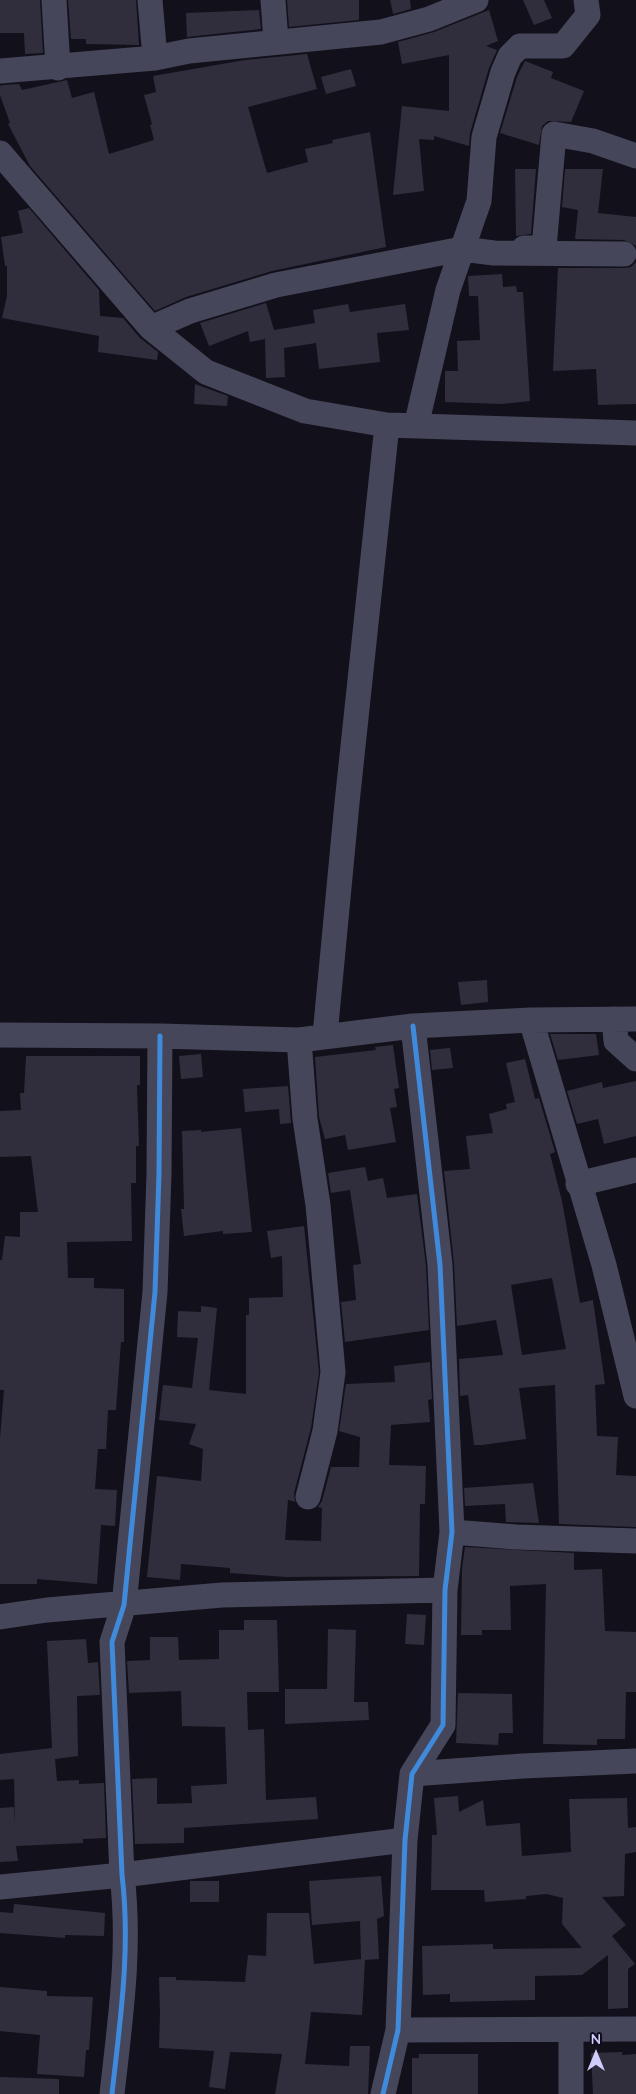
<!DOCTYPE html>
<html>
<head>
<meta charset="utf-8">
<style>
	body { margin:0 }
	#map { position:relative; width:636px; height:2094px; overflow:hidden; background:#12101a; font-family:Quicksand,sans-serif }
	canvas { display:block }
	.north { position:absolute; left:571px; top:2029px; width:50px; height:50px; -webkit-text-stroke:4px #0f0d1d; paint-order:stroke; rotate:0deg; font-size:14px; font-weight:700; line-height:20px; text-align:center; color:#d0cdfb }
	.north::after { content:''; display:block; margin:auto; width:18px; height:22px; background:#d0cdfb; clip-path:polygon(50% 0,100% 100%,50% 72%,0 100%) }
</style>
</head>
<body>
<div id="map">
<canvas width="636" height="2094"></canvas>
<div class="north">N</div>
</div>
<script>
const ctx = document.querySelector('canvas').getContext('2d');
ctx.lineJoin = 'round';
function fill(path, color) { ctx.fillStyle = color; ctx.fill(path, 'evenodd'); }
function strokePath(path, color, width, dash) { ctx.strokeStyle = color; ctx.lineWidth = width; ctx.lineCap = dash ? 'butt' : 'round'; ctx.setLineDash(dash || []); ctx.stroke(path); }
const building = new Path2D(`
	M0,0H40L43,53L25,54L24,33H0Z
	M68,0H136L139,45L86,44V39H71Z
	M287,0H359V20L289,27Z
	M390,0H410L411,9L393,14Z
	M523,0H544L552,18L534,25Z
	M259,10L261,29L187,37L186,13Z
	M489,10L498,41L486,46L497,50L489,68L470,133L469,146L434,136V140L419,139L424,191L393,195L402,106L449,111V55L402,64L398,42L434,32Z
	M307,54L317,89L248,107L267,173L308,162L305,149L333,143L332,140L370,132L386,247L272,271L186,297L155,311L30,166L8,124L10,123L0,95V86L3,85L19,84L22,90L67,80L72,98L94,92L109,154L154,140L150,125L152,124L144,95L156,92L153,76L245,60Z
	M525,61L553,72L551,78L584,91L571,122L548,121L542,126L539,145L500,133L517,77Z
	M351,69L356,86L326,94L321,77Z
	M515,169H536L531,234L516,236Z
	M565,169H603L598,213L636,217V246L624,240L575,239L578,210L562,207Z
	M29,208L99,290L100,316L123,318L140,338L158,352L157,360L98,352L99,336L2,318L7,296V266H5L1,237L23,233L18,211Z
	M636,262V404L598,405L596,369L553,371L558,268H624L631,267Z
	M502,274L503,287L516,286L517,292H523L530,401L502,404L445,402V371H458L457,341L480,340L478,296H469L468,276Z
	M266,303L274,330L315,323L313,310L348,304L350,312L405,304L409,330L377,333L380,362L319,369L316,343L284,348L285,377L266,378L265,339L250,342L248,331L209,346L200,323Z
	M195,384L228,396L227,406L194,404Z
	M487,980L488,1002L461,1005L458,982Z
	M550,1034H596L599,1055L558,1060Z
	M393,1045L399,1088L394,1089L397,1107L390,1108L396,1142L348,1150L345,1135L325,1139L319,1117L315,1057L376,1050L375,1047Z
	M450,1048L453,1068L432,1070L430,1050Z
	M201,1054L203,1077L181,1079L179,1056Z
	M26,1056H140V1085H137L139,1146H136V1183H131L132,1241L67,1242L68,1278H94V1288L124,1289V1342H121L116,1410H108L106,1449H98L95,1489L117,1490L115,1526L101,1525L97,1584L37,1579V1584H0V1438L4,1390H0V1260H2L5,1236L20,1237V1212H38L31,1156L0,1157V1111L21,1110L20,1093H24Z
	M525,1059L535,1099L539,1098L555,1152L550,1154L562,1201L580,1303L593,1300L605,1384L595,1385L597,1436L618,1437L616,1475L636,1476V1527L559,1524L555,1385L519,1388L526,1439L482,1445H474L468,1395L460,1396L459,1359L503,1355L496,1320L457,1326L454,1263L444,1171L470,1169L466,1136L493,1133L489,1114L507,1109L506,1104L515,1102L506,1063ZM552,1278L566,1349L522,1355L511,1285Z
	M636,1081V1136L604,1144L598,1119L577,1124L567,1091L602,1082L603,1088Z
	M288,1086L291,1123L280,1124L279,1109L245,1112L243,1089Z
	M241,1128L252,1232L223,1234V1231L184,1236L181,1209H184L182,1131L201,1130V1132Z
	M365,1167L368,1181L383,1178L387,1198L417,1194L426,1266L429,1330L345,1342L341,1302L356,1300L353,1265L361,1264L350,1190L331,1193L328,1173Z
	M304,1226L319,1372L311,1428L294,1493L295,1502L288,1500L285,1540L321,1541L322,1508L318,1507L322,1501L331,1467H359L360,1437L339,1431L346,1384L395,1382L394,1366L430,1362L432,1399L428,1400L430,1422L391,1425L389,1465L426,1466L425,1504H420L419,1576L286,1577L230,1573V1568L181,1564L180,1580L147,1577L157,1476L201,1481L203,1449L189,1444L196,1424L159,1420L163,1385L192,1388L198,1338L177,1337L178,1311L201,1312V1306L217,1308L209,1390L246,1394V1315H249V1298L283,1297L282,1256L271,1258L267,1231Z
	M533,1483L539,1523L506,1522L505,1504L465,1506L464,1488Z
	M465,1547L574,1553V1570L602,1569L605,1631L636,1632V1692H626L625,1739H597V1745L543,1744L546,1584L510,1586L511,1630H482V1635H461L462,1569Z
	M407,1614L426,1615L424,1645L405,1644Z
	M244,1620H277L279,1692H247L248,1730L264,1729L266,1800L316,1797L318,1819L184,1828V1843L135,1844L132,1779L157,1778V1804L192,1803L191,1786L227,1784L225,1727L182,1726L181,1691L129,1693L127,1661L150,1660V1637H178L179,1660L219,1659V1630H244Z
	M328,1629L356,1630L354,1702H368L369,1720L285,1724V1689H327Z
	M86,1639L88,1663L98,1662L100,1695L77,1696L78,1756L55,1759L57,1781L79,1780V1784L104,1783L106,1838L83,1839V1843L16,1846L18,1861L0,1862V1808L14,1807L15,1825L14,1779L0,1780V1754L52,1748L47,1641Z
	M458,1693L512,1694L513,1733H499L498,1745L456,1743Z
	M458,1796L459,1812L483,1800L486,1826L520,1823L522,1856L571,1852L569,1799L627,1798L628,1828L636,1827V1852L625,1854L624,1896L602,1897L626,1925L612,1936L635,1964L628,1969V2008L608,2009V1955L582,1975L535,1976V2000L450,2002V1994L423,1995L422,1946L493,1944V1949L582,1948L562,1924L563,1898L546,1894L526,1896V1899L485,1902L484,1890H431L432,1835H437L434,1798Z
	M381,1876L384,1916L377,1919L379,1959L365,1960L362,2015L311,2012L305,2064L349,2066L350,2046H370L368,2094H275L282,2054L230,2052L225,2089L209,2087L214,2051L159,2048L160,2013L159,1977H176V1980L245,1982L248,1955L266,1956L267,1913H309L314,1964L361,1959L360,1921L312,1925L309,1881Z
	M190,1881H219V1902H190Z
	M14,1904L105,1913L104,1936L65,1935V1938L0,1933V1912L13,1913Z
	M0,1987L47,1991V1996L93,1997L89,2050H86L84,2077L37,2074L40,2035L0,2031Z
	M622,2052V2055L636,2054V2094H593L591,2053Z
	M419,2054H478V2094H412V2058H419Z
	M0,2077L59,2079V2094H0Z`);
const minor = new Path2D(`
	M54,0L58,68
	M150,0L155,58
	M273,0L276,41
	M0,71L155,58L189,51L381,32L429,19L476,0
	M0,153L151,328L206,372L305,411L387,425L636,433
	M524,248H544L554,134L593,141L636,156
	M151,328L190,311L276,285L462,249L494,253L624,254
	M416,426L448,290L479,201L484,137L503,72L510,56L520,46H563L588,15L586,0
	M614,1019L616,1041L636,1059
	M531,1020L604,1265L636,1396
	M0,1035L160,1036L299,1040L413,1026L531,1020L636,1019
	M325,1035L347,803L387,425
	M299,1040L305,1119L318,1205L333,1372L325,1431L308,1497
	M578,1184L636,1170
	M452,1532L516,1537L636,1541
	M0,1617L47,1610L222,1595L445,1590
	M412,1774L523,1766L636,1761
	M0,1887L122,1875L405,1840
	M398,2030L636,2029
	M571,2030V2094
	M112,2094C120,2021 131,1949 122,1875L112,1642L124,1605L155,1292L159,1174L160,1036
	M383,2094L398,2030L405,1840L412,1774L443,1725L445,1590L452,1532L440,1265L413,1026`);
const cycleway = new Path2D(`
	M112,2094C120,2021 131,1949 122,1875L112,1642L124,1605L155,1292L159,1174L160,1036
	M383,2094L398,2030L405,1840L412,1774L443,1725L445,1590L452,1532L440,1265L413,1026`);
fill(building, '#302e3c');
strokePath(minor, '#46465a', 25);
strokePath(cycleway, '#408adc', 5);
</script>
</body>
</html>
